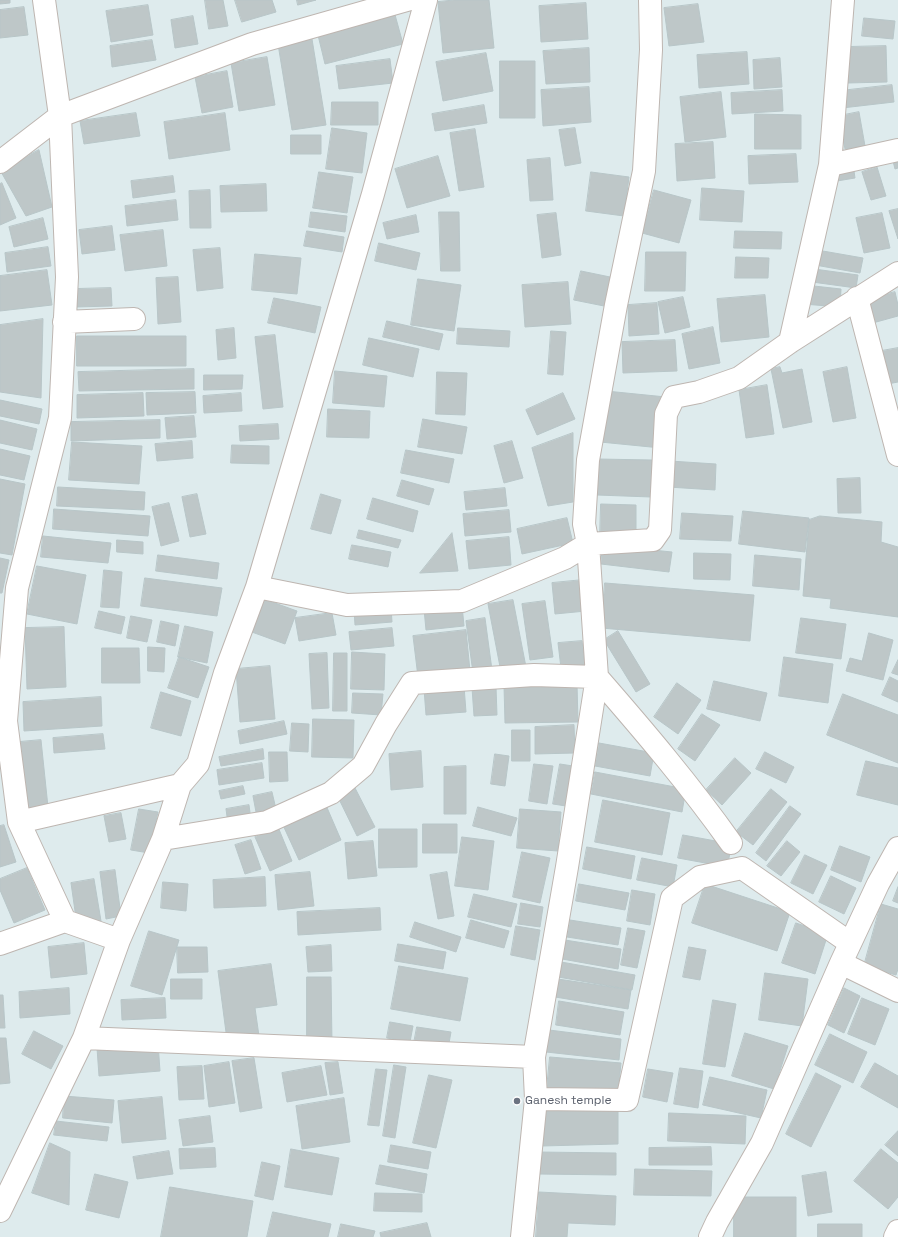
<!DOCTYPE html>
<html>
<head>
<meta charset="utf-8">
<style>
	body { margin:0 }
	canvas { display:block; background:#deebed }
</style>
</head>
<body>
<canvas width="898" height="1237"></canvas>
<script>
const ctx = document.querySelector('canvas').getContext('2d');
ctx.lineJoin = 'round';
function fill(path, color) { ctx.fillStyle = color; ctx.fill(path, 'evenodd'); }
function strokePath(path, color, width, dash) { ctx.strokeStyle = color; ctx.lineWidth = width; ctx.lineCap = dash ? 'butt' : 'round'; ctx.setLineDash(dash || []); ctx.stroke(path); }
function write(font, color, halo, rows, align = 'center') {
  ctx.font = font + ' "Space Grotesk",sans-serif'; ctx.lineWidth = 3; ctx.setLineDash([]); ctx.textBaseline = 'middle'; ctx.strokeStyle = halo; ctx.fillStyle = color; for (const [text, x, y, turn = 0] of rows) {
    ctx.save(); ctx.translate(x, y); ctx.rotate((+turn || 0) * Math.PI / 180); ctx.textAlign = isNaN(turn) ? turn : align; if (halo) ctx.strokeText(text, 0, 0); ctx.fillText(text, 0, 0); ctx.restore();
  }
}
const building = new Path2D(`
	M0,0H10V3L0,4Z
	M205,0H223L228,26L209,29Z
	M235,0H272L276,12L242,22Z
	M297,0H316L298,5Z
	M454,0H489L494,48L443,53L438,2Z
	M586,3L588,39L541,42L539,6Z
	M698,4L704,42L669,46L664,8Z
	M148,5L153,35L111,42L106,11Z
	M24,7L28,35L0,38V10Z
	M394,11L403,44L325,64L317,31Z
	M193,16L198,44L175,48L171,20Z
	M864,18L895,21L893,39L862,36Z
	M312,39L326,125L292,130L278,44Z
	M152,40L156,60L112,67L110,46Z
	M886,46L887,82L848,83L847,47Z
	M589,48L590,82L546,84L543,51Z
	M747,52L749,84L699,88L697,55Z
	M486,53L493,91L443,101L436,62Z
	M267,57L275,105L239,111L231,63Z
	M780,58L782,87L754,89L753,60Z
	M390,59L393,83L339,89L336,66Z
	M500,61H535V118H500Z
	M227,71L233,107L202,113L195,77Z
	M892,85L894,102L842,108L840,91Z
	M589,87L591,122L543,126L541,90Z
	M782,90L783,111L732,114L731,93Z
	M721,92L726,137L685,142L680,97Z
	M332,102H378V125H331Z
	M484,105L487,123L435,131L432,114Z
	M859,112L865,146L845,149L839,116Z
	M136,113L140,136L84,144L80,121Z
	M225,113L230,150L169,159L164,122Z
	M755,114L801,115V149H755Z
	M332,128L367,133L362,173L326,169Z
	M575,128L581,163L565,166L559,130Z
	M475,129L484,187L459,191L450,133Z
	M291,135H321V154H291Z
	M713,142L715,178L677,181L675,144Z
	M898,147V168L895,169L890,149Z
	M39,150L52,207L26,216L0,170Z
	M796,154L798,182L749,184L748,156Z
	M438,156L450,196L407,208L395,169Z
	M550,158L553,200L530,201L527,160Z
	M853,164L855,178L831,182L833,170Z
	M877,167L886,196L871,200L862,172Z
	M319,172L353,177L347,213L313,208Z
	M591,172L629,177L624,216L586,211Z
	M173,176L175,192L133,198L131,181Z
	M2,183L16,218L0,225V184Z
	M266,184L267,211L221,212L220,186Z
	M702,188L744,191L742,222L700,220Z
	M210,190L211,228H190L189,191Z
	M654,190L691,200L679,243L642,233Z
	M176,200L178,220L127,226L125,206Z
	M898,209V239L889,211Z
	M311,212L347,216L345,232L309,227Z
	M439,212H459L460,271H441Z
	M556,213L561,255L542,258L537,215Z
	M882,213L890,248L864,253L856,218Z
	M416,215L419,232L387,239L383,223Z
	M43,218L48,239L14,247L9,227Z
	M112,226L115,250L82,254L79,230Z
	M163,230L167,266L125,271L120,235Z
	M307,231L344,237L342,252L304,246Z
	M735,231L782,232L781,249L734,248Z
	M379,243L420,253L416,270L375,261Z
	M48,247L51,266L7,272L5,253Z
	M220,248L223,288L197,291L193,250Z
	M817,250L863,258L860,273L815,265Z
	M646,252H686L685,291H645Z
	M255,254L301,258L297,294L252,290Z
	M736,257L769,258L768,278H735Z
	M814,269L858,275L856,288L812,282Z
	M47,270L52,305L0,311V276Z
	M581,271L615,278L609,307L574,300Z
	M178,277L181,322L158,324L156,278Z
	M418,279L461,285L454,331L411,325Z
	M568,282L571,324L525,327L522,285Z
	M805,285L841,289L840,307L803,304Z
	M111,288L112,306L76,307L75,289Z
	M895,292L898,305V316L869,324L863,300Z
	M765,295L769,337L721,342L717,299Z
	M683,297L690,327L665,333L658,302Z
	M274,298L321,307L315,333L268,323Z
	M657,303L659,334L629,336L628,305Z
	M43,319L41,398L0,392V325Z
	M387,321L443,334L439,350L383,337Z
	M713,327L720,363L689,369L682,334Z
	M234,328L236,358L218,360L216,330Z
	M458,328L510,331L509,347L457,344Z
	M551,331L566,332L563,375L548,374Z
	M275,335L283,407L263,409L255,337Z
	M77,336H186V366H77Z
	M369,338L419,349L413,377L363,365Z
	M675,340L677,371L623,373L622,342Z
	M898,348V382L882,385L876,352Z
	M780,367L782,373L802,369L812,422L783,428L771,369Z
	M847,367L856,418L833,422L823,372Z
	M194,369V389L79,391L78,372Z
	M335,371L387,376L384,407L333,403Z
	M437,372L467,373L465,415L436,414Z
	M204,375H243L242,389L204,390Z
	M767,385L774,434L746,438L739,390Z
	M606,391L666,397L661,448L600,442Z
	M195,392L196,413L147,415L146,393Z
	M143,393L144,416L77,418V395Z
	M241,393L242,411L204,413L203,396Z
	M563,393L575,419L537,435L526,410Z
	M0,400L42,409L39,424L0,416Z
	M328,409L370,411L369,438L327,437Z
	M194,416L196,437L167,439L165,418Z
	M423,419L467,427L462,454L418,447Z
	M0,420L37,429L32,450L0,443Z
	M160,420V438L71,441V422Z
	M278,424L279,439L240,441L239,426Z
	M573,433V502L548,506L532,448Z
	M192,441L193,458L157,461L155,444Z
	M512,441L523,478L504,483L494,446Z
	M72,442L142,446L139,484L69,480Z
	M232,445L269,446V464L231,463Z
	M0,449L30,456L24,480L0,475Z
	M406,450L454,459L449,483L401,473Z
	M598,459L652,460L651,497L597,495Z
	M670,461L716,464L715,490L668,487Z
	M860,478L861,513H838L837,479Z
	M0,479L25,484L12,555L0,553Z
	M402,480L434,489L429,505L397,496Z
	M58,487L145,492L144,510L57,506Z
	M505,488L507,506L466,510L464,492Z
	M197,494L206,534L190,537L182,497Z
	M321,494L341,500L331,534L311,529Z
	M373,498L418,511L413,532L367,519Z
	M169,503L179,541L161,546L152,507Z
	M601,504L636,505V538L600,537Z
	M54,509L150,516L148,536L53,529Z
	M509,510L511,532L465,536L463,514Z
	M743,511L809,518L805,552L739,544Z
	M682,513L733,516L731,541L680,539Z
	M820,516L882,522L881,542L898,547V617L830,608L831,599L803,596L809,520Z
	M567,518L573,543L522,554L517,529Z
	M359,530L401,540L398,548L357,538Z
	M452,533L458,571L420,573Z
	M43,536L111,543L108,563L41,557Z
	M509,537L511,565L469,569L466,541Z
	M117,540L143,542V554L117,552Z
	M352,545L391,552L388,567L349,559Z
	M603,545L672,552L669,572L601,564Z
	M694,553L731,554L730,580L694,579Z
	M158,555L219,563L217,579L156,571Z
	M755,555L801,559L799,590L753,586Z
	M0,558L9,560L2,593H0Z
	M37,566L86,575L77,624L27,614Z
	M104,570L122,572L119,608L101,607Z
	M145,578L222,588L217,616L141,606Z
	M583,580L586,611L555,614L552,583Z
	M605,583L754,595L750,641L601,628Z
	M261,598L297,611L285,644L249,631Z
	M513,600L526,667L501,672L488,604Z
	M545,601L553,657L530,660L522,604Z
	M462,605L464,626L426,630L424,609Z
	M391,607L392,622L355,625L354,610Z
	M99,611L125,617L121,634L95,628Z
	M332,613L336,635L299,641L295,618Z
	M131,616L152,620L147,642L127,638Z
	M485,618L492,670L473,673L466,621Z
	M801,618L846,624L841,659L796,653Z
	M161,621L179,625L175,646L157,642Z
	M185,626L213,632L207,663L178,657Z
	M64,627L66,687L27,689L25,628Z
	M392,628L394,646L351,650L349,632Z
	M466,630L470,671L418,677L413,636Z
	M618,631L650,684L636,692L604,640Z
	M869,633L893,640L883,680L846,671L850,658L862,661Z
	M582,641L585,665L561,668L558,643Z
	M148,647L165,648L164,672L148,671Z
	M102,648H139L140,683H102Z
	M352,652L385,654L384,690L351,689Z
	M327,653L329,708L312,709L309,654Z
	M334,653H347V711H333Z
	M179,657L209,667L198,698L168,688Z
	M784,657L833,664L828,703L779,696Z
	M898,660V675L892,673Z
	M270,666L275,719L240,722L236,669Z
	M890,677L898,681V702L882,695Z
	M714,681L767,693L760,721L707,709Z
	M677,683L701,700L678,734L654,717Z
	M577,684L578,722L505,723L504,686Z
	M464,686L466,712L426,715L424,689Z
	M496,687L497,715L474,716L472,688Z
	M161,692L191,701L181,736L151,728Z
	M353,693L383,694L381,715L352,713Z
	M843,694L898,715V763L827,735Z
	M101,697L102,726L24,731L23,702Z
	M702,714L720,725L695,761L678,749Z
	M313,719L354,720L353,758L312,757Z
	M284,721L287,734L240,744L238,731Z
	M292,723L309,724L308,752L290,751Z
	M574,725L575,753L535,754V727Z
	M512,730H530V761H512Z
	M103,734L105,749L54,753L53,738Z
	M41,740L48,807L27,810L19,742Z
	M599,743L654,753L650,776L595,766Z
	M263,749L264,759L221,766L219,757Z
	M421,751L423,787L391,790L389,754Z
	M269,752H287L288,781L270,782Z
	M765,752L794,767L786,783L756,769Z
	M495,754L509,756L505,786L491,784Z
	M735,758L751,773L722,805L706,790Z
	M866,761L898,768V805L857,795Z
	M262,763L264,778L219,785L217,770Z
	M534,764L553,766L547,804L529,801Z
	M560,764L573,766L566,806L553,804Z
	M466,766V814H444V767Z
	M595,772L686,789L682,812L591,794Z
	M243,786L245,794L221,799L219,791Z
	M354,786L375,827L357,836L337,795Z
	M771,789L787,802L753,845L736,832Z
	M272,792L276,809L256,812L253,796Z
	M603,800L670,813L662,855L595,842Z
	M325,803L341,840L299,860L282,823Z
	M249,805L251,820L228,824L226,809Z
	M790,806L801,814L766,861L756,853Z
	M478,807L517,818L511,836L473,826Z
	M139,809L158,812L149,853L131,850Z
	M520,809L561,812L558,851L517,848Z
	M121,813L126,839L109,842L104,816Z
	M423,824H457V853H423Z
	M4,825L16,862L0,867V826Z
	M278,827L292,861L270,871L255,837Z
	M379,829H417V867L379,868Z
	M683,835L732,844L727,867L678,858Z
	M462,837L494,841L488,890L455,886Z
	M251,840L261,869L245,874L235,845Z
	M373,841L377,876L348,879L345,843Z
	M787,841L800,852L781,876L767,866Z
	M840,846L870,857L861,882L831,870Z
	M587,847L635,856L631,879L583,869Z
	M522,852L550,858L540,903L513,897Z
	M805,855L827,865L813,894L791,883Z
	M642,858L677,865L673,887L637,880Z
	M27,868L45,910L14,923L0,890V879Z
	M115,870L121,916L106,919L100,872Z
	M310,872L314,906L278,910L275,875Z
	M447,872L454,916L438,919L430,875Z
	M831,876L856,888L844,914L819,902Z
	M265,877L266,906L214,908L213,880Z
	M94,879L101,921L77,925L71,883Z
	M163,882L188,884L186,911L161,908Z
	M579,884L629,893L625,910L576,901Z
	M705,884L790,912L777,951L692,923Z
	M898,887V903L893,901Z
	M632,890L655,894L650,925L627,921Z
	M474,894L517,904L511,927L468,917Z
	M521,903L543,907L540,927L518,924Z
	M881,904L898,909V969L896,975L864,966Z
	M380,908L381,930L298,935L297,912Z
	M471,920L509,931L504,948L466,938Z
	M570,920L621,928L618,945L567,937Z
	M415,922L461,937L456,952L410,937Z
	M796,923L828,934L815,974L782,963Z
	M516,926L540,930L535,960L511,955Z
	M628,928L645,931L637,968L621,965Z
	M149,931L179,940L162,995L131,986Z
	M565,940L621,949L618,969L562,959Z
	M84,943L87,974L51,978L48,947Z
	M398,944L446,952L443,969L395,961Z
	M331,945L332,971L308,972L306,947Z
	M177,947H207L208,972L178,973Z
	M689,947L706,950L700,980L683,977Z
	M561,962L635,975L632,990L558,977Z
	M271,964L277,1005L255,1008L259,1036L227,1040L218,971Z
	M399,966L468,978L460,1021L391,1009Z
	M765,973L808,979L802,1026L759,1020Z
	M307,977H331L332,1043H307Z
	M171,979H202V999H171Z
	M558,979L631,990L628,1009L555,997Z
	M69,988L70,1014L20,1018L19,992Z
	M844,988L860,996L844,1033L828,1025Z
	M0,995H3L5,1028H0Z
	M165,998L166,1018L122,1020L121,1000Z
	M862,998L889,1009L875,1045L848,1034Z
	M713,1000L736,1004L725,1067L703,1064Z
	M559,1001L624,1012L620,1035L556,1025Z
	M390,1022L413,1026L410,1042L387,1038Z
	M417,1027L451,1032L448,1049L414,1043Z
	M549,1030L621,1039L619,1060L546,1052Z
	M34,1031L63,1046L51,1069L22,1054Z
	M745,1033L788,1046L774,1089L732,1076Z
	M830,1034L867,1052L853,1083L815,1065Z
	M0,1038H6L10,1083L0,1084Z
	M158,1043L160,1071L99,1076L97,1048Z
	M550,1057L621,1063L618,1094L547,1088Z
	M254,1058L262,1108L240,1112L232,1061Z
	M229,1062L235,1103L209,1107L204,1066Z
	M338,1062L343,1093L330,1095L325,1063Z
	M875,1063L898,1076V1108L861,1087Z
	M394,1065L406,1067L395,1138L383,1136Z
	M202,1066L204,1099L179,1100L177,1067Z
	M321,1066L327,1095L287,1102L282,1073Z
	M680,1068L703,1071L698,1108L674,1104Z
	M376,1069L387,1070L379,1126L368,1125Z
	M648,1069L673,1073L667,1102L643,1097Z
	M816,1073L841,1086L811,1147L786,1134Z
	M429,1075L452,1080L436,1148L413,1143Z
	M710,1077L767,1090L761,1118L703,1105Z
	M64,1096L114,1100L112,1123L63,1118Z
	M162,1097L166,1139L122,1143L118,1101Z
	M344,1098L350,1142L302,1149L296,1106Z
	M618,1110V1144L542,1146V1111Z
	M669,1113L746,1116L745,1144L668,1141Z
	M210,1116L213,1142L183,1146L179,1120Z
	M56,1121L109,1127L107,1141L54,1135Z
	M898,1131V1156L885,1145Z
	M50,1143L70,1152L69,1205L32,1193Z
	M391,1145L431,1152L428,1169L388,1162Z
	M711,1147L712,1165H649V1148Z
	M215,1148L216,1167L180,1169L179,1149Z
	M291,1149L339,1158L332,1195L285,1187Z
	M881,1149L898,1163V1197L888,1209L854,1181Z
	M169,1151L173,1174L137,1179L133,1157Z
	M537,1152L616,1153V1175L537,1174Z
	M262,1162L280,1166L273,1200L255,1196Z
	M380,1165L427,1174L424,1193L376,1184Z
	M635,1169L712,1171L711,1196L634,1195Z
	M826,1172L832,1212L808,1216L802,1176Z
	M95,1174L128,1182L119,1218L86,1210Z
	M170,1187L253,1201L247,1237H161Z
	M539,1192L616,1196L615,1225L568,1223L567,1237H536Z
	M375,1193L422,1194V1212L374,1211Z
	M734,1197H796V1237H734Z
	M273,1212L331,1224L328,1237H267Z
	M427,1223L431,1237H381L380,1233Z
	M341,1224L375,1231L373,1237H338Z
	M818,1224H862V1237H818Z`);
const minor = new Path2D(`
	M44,0L60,116L67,277L60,418L17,588L6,721L19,822L65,921L119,940
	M0,162L60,116L252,44L407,0
	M830,165L898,150
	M857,298L898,455
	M64,322L134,319
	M790,342L830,165L843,0
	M257,587L347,605L462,601L565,558L588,544L653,540L660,530L666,414L674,397L699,392L739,378L790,342L898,273
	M19,822L180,785
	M163,839L267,822L331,793L363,766L386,724L412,683L534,675L597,677L588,544L584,524L588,460L616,305L644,171L651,50L650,0
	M898,848L878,884L841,963L898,991
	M0,944L65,921
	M84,1038L534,1057
	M536,1099L627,1100L672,898L700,877L742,868L850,943
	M0,1211L84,1038L119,940L163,839L180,785L198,764L225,673L257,587L373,194L426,0
	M522,1237L536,1099L534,1057L567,867L597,677C644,731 690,785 731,843
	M710,1237L717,1222L762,1143L841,963
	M895,1237L898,1231`);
const markers = [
	[517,1101,4,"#6b7280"]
];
const worshipNames = [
	["Ganesh temple",525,1101]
];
fill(building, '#bec7c8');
strokePath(building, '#b8c6c8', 1);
strokePath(minor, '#beb6b1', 24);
strokePath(minor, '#fff', 22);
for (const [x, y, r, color] of markers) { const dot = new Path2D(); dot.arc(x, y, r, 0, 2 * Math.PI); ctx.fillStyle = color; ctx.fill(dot); strokePath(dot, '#fff', 1.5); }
write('12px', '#5b616d', '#fff', worshipNames, 'left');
</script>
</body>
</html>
